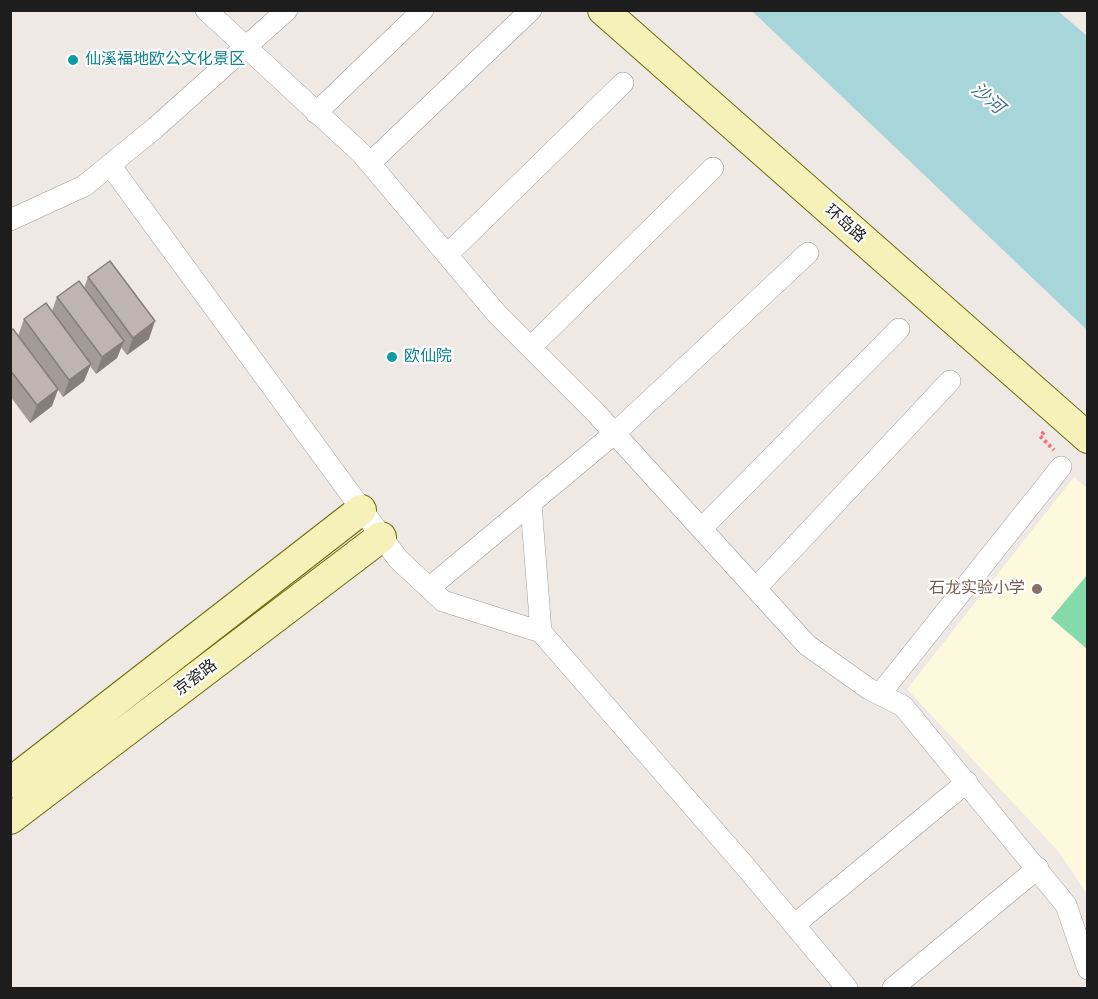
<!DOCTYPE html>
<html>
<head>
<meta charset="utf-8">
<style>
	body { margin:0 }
	#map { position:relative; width:1098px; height:999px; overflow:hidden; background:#eee9e4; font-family:"DM Sans",sans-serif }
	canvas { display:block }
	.frame { position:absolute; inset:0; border:12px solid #1d1d1d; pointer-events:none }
</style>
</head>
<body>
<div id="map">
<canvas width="1098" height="999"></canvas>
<div class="frame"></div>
</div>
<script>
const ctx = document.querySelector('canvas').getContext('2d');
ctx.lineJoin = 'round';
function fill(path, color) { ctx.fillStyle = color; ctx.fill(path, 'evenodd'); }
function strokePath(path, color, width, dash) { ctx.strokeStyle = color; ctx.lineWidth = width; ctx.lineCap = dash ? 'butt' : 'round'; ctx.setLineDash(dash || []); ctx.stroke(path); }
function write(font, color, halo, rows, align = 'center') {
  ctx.font = font + ' "DM Sans","Noto Sans SC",sans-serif'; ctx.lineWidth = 4.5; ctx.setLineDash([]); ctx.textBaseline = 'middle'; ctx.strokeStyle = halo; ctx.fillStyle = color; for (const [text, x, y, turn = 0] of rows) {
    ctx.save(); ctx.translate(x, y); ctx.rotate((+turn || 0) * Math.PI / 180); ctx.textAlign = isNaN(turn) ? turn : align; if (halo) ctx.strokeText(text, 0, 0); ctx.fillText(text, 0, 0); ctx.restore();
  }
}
const education = new Path2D(`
	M1074,477L1088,489L1087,894L1058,851L907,689Z`);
const pitch = new Path2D(`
	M1087,575V649L1051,618Z`);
const water = new Path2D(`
	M752,11H1058L1087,36V330Z`);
const path = new Path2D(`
	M1044,432L1040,436L1054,450`);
const street = new Path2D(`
	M206,10L361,153L497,314L596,413L807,645L869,689L903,706L1066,905L1088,969
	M316,113L423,10
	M370,163L531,10
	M110,165L398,559L443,601L541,632L744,865L847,988
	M10,220L84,186L155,128L287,10
	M447,255L623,83
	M531,347L713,168
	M531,504L541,632
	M702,528L899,329
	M429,588L615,433L808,253
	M756,588L950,381
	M880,694L1061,467
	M794,925L967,782
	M893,988L1038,868`);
const secondary = new Path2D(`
	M603,10L1088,438
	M10,783L361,510
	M10,819L381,537`);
const wall = new Path2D(`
	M88,277L149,339L127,355L121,347L117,358L96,374L90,366L84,381L63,397L58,390L52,406L30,423L10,396V331L18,336L24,319L52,311L57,297L84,288Z`);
const shadedWall = new Path2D(`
	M155,321L149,339L127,355L133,338Z
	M124,341L117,358L96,374L102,357Z
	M91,364L84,381L63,397L69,380Z
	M58,389L52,406L30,423L37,405Z`);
const building = new Path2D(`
	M110,261L155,321L133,338L88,277Z
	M79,281L124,341L102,357L57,297Z
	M46,303L91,364L69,380L24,319Z
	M13,329L58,389L37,405L10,370V331Z`);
const markers = [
	[73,60,6,"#0f9aa8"],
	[392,357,6,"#0f9aa8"],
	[1037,589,6,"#8d6e63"]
];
const cultureNames = [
	["仙溪福地欧公文化景区",85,60],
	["欧仙院",404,357]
];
const streetNames = [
	["环岛路",845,224,41],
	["京瓷路",196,678,-37]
];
const educationNames = [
	["石龙实验小学",1025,589]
];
const waterNames = [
	["沙河",987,99,41]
];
fill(education, '#fdf9dd');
fill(pitch, '#85daac');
fill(water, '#a6d6da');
strokePath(street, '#9e9e9e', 22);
strokePath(secondary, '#6f6b0a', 32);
strokePath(path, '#f37076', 4, [3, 3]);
strokePath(street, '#fff', 21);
strokePath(secondary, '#f6f0b9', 30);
fill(wall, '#a39b97');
fill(shadedWall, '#857e7b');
fill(building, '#beb4b0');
strokePath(building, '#857e7b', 1.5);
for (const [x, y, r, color] of markers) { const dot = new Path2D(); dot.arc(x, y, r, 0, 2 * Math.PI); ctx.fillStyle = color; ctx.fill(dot); strokePath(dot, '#fff', 2); }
write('16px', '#0d838f', '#fff', cultureNames, 'left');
write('16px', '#1d1d1d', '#fff', streetNames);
write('16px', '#785e54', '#fff', educationNames, 'right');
write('italic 18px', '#457791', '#fff', waterNames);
</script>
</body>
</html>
